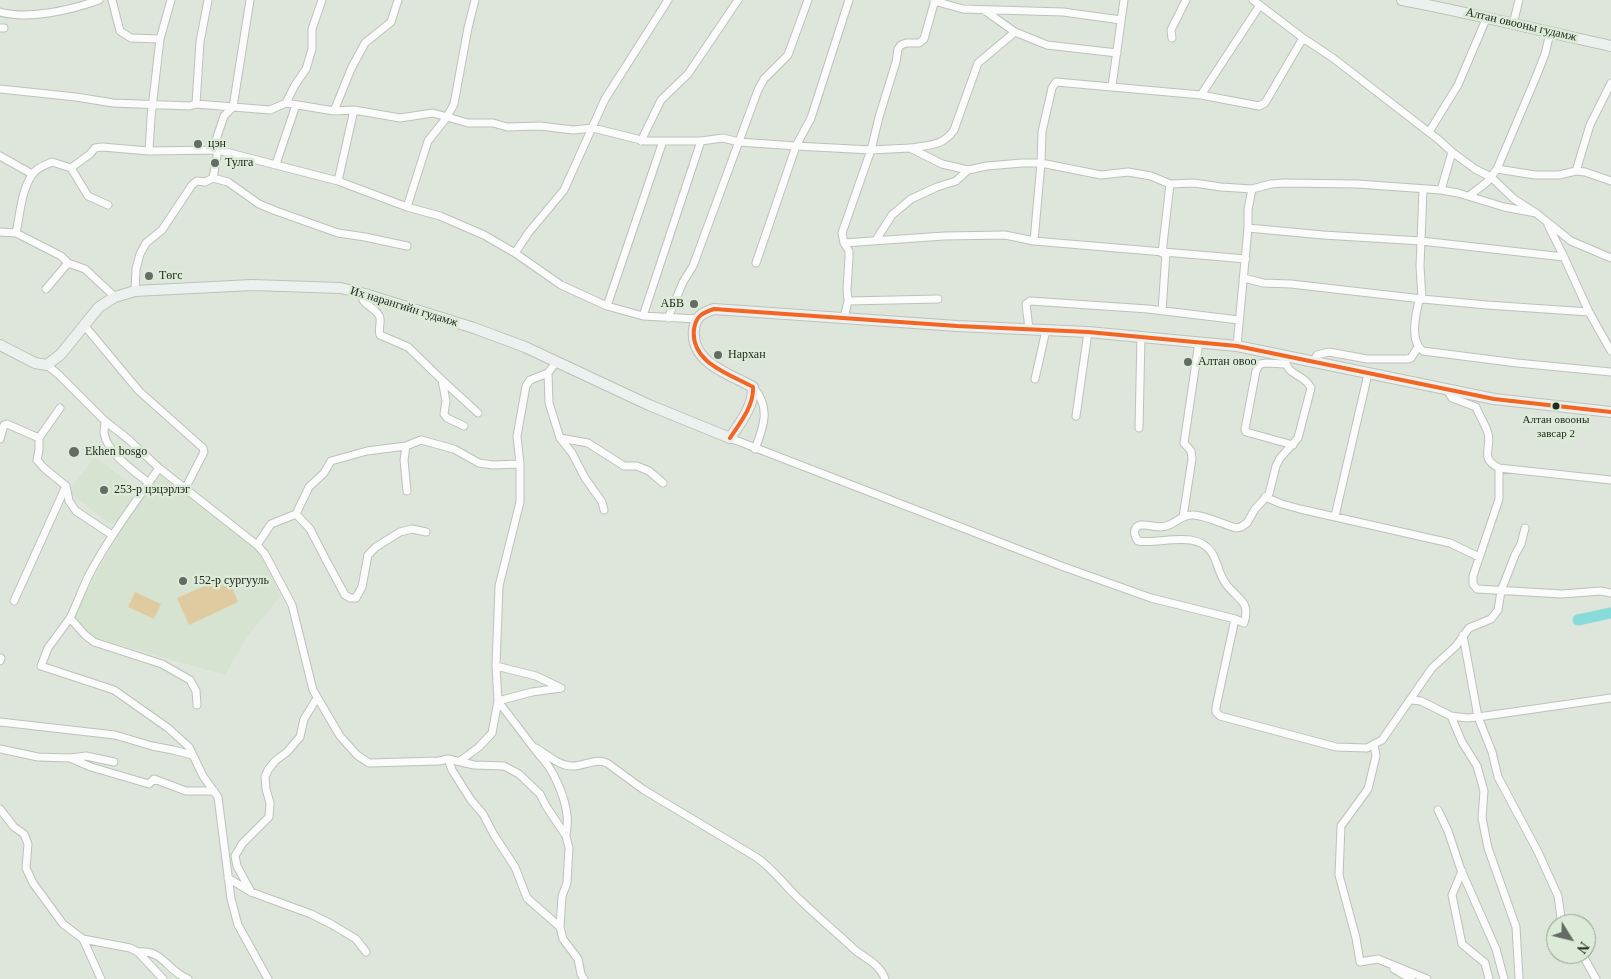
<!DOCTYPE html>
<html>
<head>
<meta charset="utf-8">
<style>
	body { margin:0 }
	#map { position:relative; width:1611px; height:979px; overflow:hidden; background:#dee6dc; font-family:Georgia,serif }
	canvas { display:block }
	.north { position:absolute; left:1546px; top:914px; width:50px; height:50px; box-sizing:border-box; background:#dcebd7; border:1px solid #929d8e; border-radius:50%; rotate:126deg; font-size:14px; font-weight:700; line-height:20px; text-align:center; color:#232921 }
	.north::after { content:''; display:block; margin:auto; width:18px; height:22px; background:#646b62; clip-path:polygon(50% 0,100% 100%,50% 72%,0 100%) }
</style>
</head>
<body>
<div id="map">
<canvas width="1611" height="979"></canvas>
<div class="north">N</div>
</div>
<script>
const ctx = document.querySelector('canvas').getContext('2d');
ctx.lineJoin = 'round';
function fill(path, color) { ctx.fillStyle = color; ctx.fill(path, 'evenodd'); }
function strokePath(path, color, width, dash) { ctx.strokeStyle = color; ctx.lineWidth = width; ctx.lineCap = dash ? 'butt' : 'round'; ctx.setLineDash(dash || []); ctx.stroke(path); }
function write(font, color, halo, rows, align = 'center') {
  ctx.font = font + ' Georgia,serif'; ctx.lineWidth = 5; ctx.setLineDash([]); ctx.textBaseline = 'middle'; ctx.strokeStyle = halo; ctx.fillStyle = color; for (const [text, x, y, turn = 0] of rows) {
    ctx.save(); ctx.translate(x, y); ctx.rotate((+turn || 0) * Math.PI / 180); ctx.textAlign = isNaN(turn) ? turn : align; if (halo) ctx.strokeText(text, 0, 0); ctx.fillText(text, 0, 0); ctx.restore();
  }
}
const built = new Path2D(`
	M95,457L139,490L116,524L109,523L68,491Z
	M157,476L162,477L255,548L263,560L281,596L249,634L225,675L92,637L74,616L78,606L130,514Z`);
const green = new Path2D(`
	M227,576L238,602L189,625L177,598Z
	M135,592L161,604L154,619L128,607Z`);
const river = new Path2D(`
	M1578,620L1611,613`);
const minor = new Path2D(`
	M112,0L120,31L131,38L160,39
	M208,0L200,42L196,104L270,110L286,103L295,85L306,69L312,49V29L322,0
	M1253,0L1303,38L1333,58L1439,140L1452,152L1475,169L1491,177L1514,199L1536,213L1571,241L1611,258
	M934,1L963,9L1063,12L1121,20
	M984,10L1015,32L1047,45L1117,53
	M0,12C29,20 71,10 99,0
	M1513,24L1519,0
	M0,28H4
	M1172,38L1171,30L1186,0
	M1112,86L1124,0
	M0,89L76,97L113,103L190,106L196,104
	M1201,95L1260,5
	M286,103L334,111L351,69L365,43L391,22L398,0
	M334,111L354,110L400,118L433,113L468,123H493L507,127L540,126L573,130L593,128L645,141H701L723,138L739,142L796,146L871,150L910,148L942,164L968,170L987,166L1022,163H1041L1101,175L1128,172L1151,176L1170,184L1194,183L1221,187L1252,189
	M1429,132L1458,85L1487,17
	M641,141L661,100L688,74L738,0
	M911,148C929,145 943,146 954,130L978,63L1015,32
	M149,151L151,117L160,39L171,0
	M0,156L32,174
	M276,164L296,105
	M71,168L88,196L108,205
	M1497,169L1535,175H1559L1576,171L1585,172L1611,181
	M1576,171L1590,125L1611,83
	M213,178L218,150L216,140L224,116L233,107L250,0
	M338,181L354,110
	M1441,190L1452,152
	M1469,196L1487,182L1497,169L1536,77L1545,54L1550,33
	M407,207L428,141L447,117L454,104L468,28L475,0
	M1548,225L1564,257L1589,312L1611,351
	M1248,228L1323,235L1421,241L1564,257
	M0,232L16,233
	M876,240L892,215L911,199L937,187L956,181L968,170
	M1034,241L1041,163L1042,132L1052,88L1056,82L1201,95L1259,106L1265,103L1303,38
	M844,243L944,236L1005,235L1034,241L1246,259
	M515,253L529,232L564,190L605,99L668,0
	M1162,253L1170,184
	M756,263L796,146L811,118L849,0
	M1244,278L1263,283L1291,284L1422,299L1420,266L1423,190
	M46,289L68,263
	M135,291L136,269L140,254L146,243L162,230L192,185L197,181L205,182L213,178L228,182L259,204L276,211L338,233L365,237L407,246
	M365,294L363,300C367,306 379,311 380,318C381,324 378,329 380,335L408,347L442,380
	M115,297L85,269L68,263L61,256L16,233C20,215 21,191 32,175C36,168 45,165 52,162L71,168L90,154L95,148L102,147L149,151L218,150L338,181L407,207L440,216L484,235L515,253L561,285L607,306L643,316L697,319
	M1422,299L1487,305L1589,312
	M1419,300C1416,314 1409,341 1423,351L1517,363L1611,372
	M848,301L938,299
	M607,306L663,141
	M1162,311L1166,253
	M643,316L701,141
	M668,318L683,282L693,266L758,90L764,79L788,55L808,0
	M844,318L848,301L847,290L849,258V251L844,243L842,233L871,150L879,117L896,62L898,49L901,45L906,43H919L924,39L935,0
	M84,325L139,391L203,448L204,452L185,489
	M1029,329L1026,304L1030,301L1148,309L1239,320
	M1237,346L1248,228V210L1252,189L1271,184L1284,183L1357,184L1441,190L1458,193L1504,207L1536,213
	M557,361L548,373L549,403L560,438L588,443L624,466H637L649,471L663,483
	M1313,362L1317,355L1329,352L1367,359H1407L1411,358L1418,347
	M1285,364L1267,363L1260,364L1256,371L1245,429L1246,432L1293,445
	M47,365L59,375L105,421L128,439L159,468L257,545L265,554L292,605L313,690L340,736L357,755L369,763L439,761L448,759L474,765L504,766L519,774L540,794L546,806L566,836L569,848L567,883L562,896L560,927L563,939L578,959L581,974L584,979
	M548,373L530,380L526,386L517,436L520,464V502L499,586L496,666L498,701L540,756C553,768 565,797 567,815C568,822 567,829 566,835
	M1035,379L1046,330
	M753,387C771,407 764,426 755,449
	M1447,390L1452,398L1476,407C1479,415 1485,424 1488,433C1492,449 1479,458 1499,468L1611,480
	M1076,416L1088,332
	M105,421C105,425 104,430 104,433C107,453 134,471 149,483
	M464,426L447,418L444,414L446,401L442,380L478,413
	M1139,428L1141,336
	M39,438L60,408
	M560,438L572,453L585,478L602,502L604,510
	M730,438L1064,567L1151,598L1235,619L1244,623C1251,601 1238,600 1226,584C1219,575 1218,563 1212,553C1197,529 1160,545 1138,541C1134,536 1132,527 1141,525C1151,524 1158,530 1169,525C1177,522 1183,514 1194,515C1207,516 1222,524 1236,528L1241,527L1247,523L1255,509L1269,494L1276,466L1280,458L1298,438L1311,388C1302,371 1287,379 1284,355
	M0,439L4,425L7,424L39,438V450L37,460L44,468L66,486L69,501L76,511L112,535
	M406,446L421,440L454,449L479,463L493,465L520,464
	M159,468C135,503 109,537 89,575C82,589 77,604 70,618L85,635L94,642L162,664L190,680L196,691L197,705
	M1499,468V499L1473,576V584L1477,589L1562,594L1601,591L1611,593
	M1265,497L1282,504L1300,509L1450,543L1479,557
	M296,514L310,529L326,560L345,595L350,598H356L362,587L368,555L376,547L400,532L412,529L426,532
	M1335,516L1368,374
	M1183,517L1192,459L1191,451L1184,443L1199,342
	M257,545L271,524L296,514L309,487L324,473L331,461L367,451L406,446L404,460L407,491
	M14,601L66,486
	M70,618L48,648L41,666L114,690L168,728L189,747L203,776L218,797L231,899L238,925L268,979
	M1235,619L1216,707V712L1220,716L1336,747L1367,748L1382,740L1432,668L1456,646L1469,628L1491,619L1498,610L1501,591L1515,555L1521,544L1525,528
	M1463,635L1478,717L1492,752L1498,777L1538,852L1558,896L1561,918L1565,924
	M0,661L1,658
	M496,666L536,676L561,688
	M1411,700L1421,701L1451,716L1462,742L1477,766L1484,791L1482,818L1488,848L1516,927L1519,979
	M1451,716L1467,718L1478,717L1611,698
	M0,722L115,735L152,746L173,750L192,755
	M1374,744L1376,756L1368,789L1341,826L1339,875L1356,938L1360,962L1378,959L1427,979
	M536,748C546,754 559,766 572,766C585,766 594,758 607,763L644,790L756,857C771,867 782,882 795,895C814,914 835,931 855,950C866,959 880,964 885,979
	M0,749L38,757L70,758L86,756L114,762
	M70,758L91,767L149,784L154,779L186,791H214
	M448,759L452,770L471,800L483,814L494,835L515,867L527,898L560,927
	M460,761L479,747L492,733L498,701L532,692L561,688
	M0,809L14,827L24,834L28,844L26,868L33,883L63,924L83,939L101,979
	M1438,810L1448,831L1461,870L1496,949L1504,979
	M1462,871L1452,895L1462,944L1485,963L1489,979
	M228,878L251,892L311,914L331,924L356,939L366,952
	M251,892L237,866L235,856L242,844L269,817L270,803L266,789L265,777L268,770L275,761L287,752L300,737L304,719L317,698
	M83,939L130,948L138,952L163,979
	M138,952C163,949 167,971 188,979
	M1582,954L1596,979
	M1394,969L1411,979`);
const secondary = new Path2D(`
	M1402,0C1472,13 1541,31 1611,46
	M0,345L35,363L47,365L61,354L99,307L115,297L135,291L252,285L341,288L365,294L474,328L525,347L649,405L730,438C740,423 754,406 753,387C730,374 690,363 694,329C696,316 702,313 714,309L957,326L1088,332L1237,346L1494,399L1611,412`);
const bus1 = new Path2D(`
	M730,438C740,423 754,406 753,387C730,374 690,363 694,329C696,316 702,313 714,309L957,326L1088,332L1237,346L1494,399L1611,412`);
const markers = [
	[198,144,5,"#646b62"],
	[215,163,5,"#646b62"],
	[149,276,5,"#646b62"],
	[694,304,5,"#646b62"],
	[718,355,5,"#646b62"],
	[1188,362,5,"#646b62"],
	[1556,406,4.5,"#232921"],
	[74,452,6,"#646b62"],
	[104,490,5,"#646b62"],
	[183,581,5,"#646b62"]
];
const busNames = [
	["Алтан овооны",1556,420],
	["завсар 2",1556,434]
];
const streetNames = [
	["Алтан овооны гудамж",1521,25,13],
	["Их нарангийн гудамж",404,307,17]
];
const poiNames = [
	["цэн",208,144],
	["Тулга",225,163],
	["Төгс",159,276],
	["АБВ",684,304,"right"],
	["Нархан",728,355],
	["Алтан овоо",1198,362],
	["Ekhen bosgo",85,452],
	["253-р цэцэрлэг",114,490],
	["152-р сургууль",193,581]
];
fill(built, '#d5e3d0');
fill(green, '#e0cba0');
strokePath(river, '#89dbd9', 11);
strokePath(minor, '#bcc2ba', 9);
strokePath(secondary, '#bcc2ba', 12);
strokePath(minor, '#fafbfa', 7);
strokePath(secondary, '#ecf0ee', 10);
strokePath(bus1, '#f26522', 4);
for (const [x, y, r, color] of markers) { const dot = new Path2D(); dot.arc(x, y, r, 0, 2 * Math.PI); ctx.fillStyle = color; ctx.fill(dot); strokePath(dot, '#dcebd7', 2); }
write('11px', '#232921', '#dcebd7', busNames);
write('12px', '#232921', '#dcebd7', streetNames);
write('12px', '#232921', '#dcebd7', poiNames, 'left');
</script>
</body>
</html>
